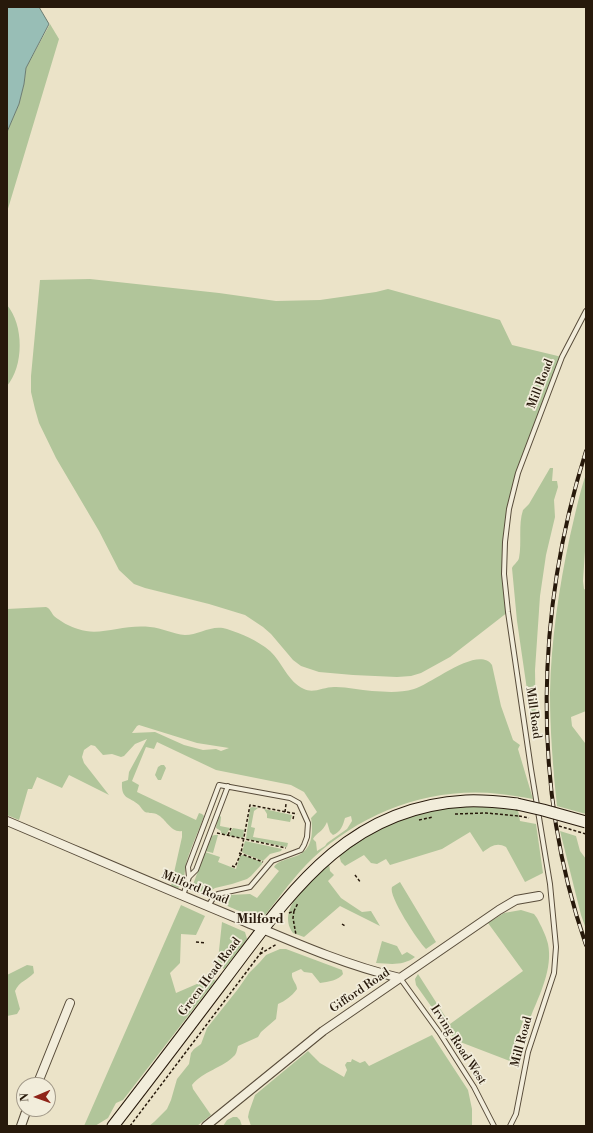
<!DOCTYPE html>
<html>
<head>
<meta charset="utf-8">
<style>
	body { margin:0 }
	#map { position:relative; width:593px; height:1133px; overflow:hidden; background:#ebe3c8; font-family:"Libre Bodoni",serif }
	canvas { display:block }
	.frame { position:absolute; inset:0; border:8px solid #27190b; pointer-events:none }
	.north { position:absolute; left:16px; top:1077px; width:40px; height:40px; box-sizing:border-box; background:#f2eddb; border:1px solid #a19888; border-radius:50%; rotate:268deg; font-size:11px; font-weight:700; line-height:16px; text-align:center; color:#27190b }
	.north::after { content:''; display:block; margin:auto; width:14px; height:18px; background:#8f2418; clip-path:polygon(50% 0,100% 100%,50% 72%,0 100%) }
</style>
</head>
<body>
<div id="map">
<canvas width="593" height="1133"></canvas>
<div class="frame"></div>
<div class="north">N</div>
</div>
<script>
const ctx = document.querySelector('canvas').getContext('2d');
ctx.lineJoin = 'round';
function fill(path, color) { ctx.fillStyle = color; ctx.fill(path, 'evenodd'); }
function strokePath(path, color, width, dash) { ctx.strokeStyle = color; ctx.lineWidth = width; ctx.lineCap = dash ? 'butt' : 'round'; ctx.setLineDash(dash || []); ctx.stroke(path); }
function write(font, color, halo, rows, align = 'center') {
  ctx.font = font + ' "Libre Bodoni",serif'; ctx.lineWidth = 3.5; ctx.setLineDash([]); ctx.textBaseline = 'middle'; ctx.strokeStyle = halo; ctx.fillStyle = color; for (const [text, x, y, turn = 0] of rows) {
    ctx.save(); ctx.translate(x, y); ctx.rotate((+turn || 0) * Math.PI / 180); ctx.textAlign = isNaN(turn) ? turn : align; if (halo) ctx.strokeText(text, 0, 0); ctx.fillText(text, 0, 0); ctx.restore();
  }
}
const green = new Path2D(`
	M50,24L59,39L7,212V132L19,104L24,84L26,68Z
	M90,279L219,293L276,301L320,300L376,292L388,289L500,320L512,345L562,357L513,493L504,558L508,612L450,657L421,673L411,676L397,677L353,675L319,672L301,666L293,660L271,634L263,627L245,615L209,604L145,588L134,584L119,570L99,531L56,458L39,423L35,409L31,392V376L40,280Z
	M7,305C24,325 24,366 7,386Z
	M550,468H553V469L552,481H557L558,487L554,500L555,517L546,555L540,596L535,670L536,734L534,738L517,621L512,568C514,564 518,562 519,558C522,542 518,525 523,510L529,504Z
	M586,474V536L583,581L584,589L586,590V711L571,717L572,726L585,743H586V814L557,806C553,768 550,731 550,693C551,641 559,587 570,536C575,515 579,495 586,474Z
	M46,607C51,609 51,613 54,616C60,621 70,627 78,629C92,634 103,631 117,629C127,627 139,626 150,627C162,628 173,634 185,635C199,635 212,624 227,629C242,634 257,640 270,651C282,662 288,682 304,689C314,694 325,686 336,687C348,687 360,690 372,691C387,692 400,693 414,689C432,684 478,645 492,665L501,706L513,740L520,745L518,749L533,799C522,797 511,795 500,794C431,786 363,812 313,858C295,875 281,895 266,914L263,916L259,917C251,915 221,906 218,899L230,895L250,894L257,898L279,871L274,867C277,862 282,861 287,859C292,857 298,856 302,853C313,846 313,829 311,818L317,812L304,792L291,785L216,770L157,742L154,749L146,747L132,781L139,785L137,792L196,820L199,813L202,814L204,816C199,831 186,857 185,871C184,877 184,885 178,888L171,886L182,837V831C171,833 166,819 158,815C154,812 149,814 145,812C142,810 141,807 139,805C129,796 121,800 122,782L128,780L129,772L147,739L135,744L124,756L121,757L112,754L103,755L95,746L91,745L84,750L82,757L84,763L109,795L69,775L62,788L37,777L32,789H28L19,820L7,815V609ZM139,725L197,743L229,748L221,751L216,749L203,750L184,745L155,732L132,733L137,726ZM351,816L352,821L347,829L327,843L325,846L317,851L316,842L313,839C316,833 323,832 327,822L330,832L333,835C341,832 343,825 345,818Z
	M161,765H164L166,768L161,780H158L155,775L158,767Z
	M252,807L258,808L254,811L251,827L255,828L253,837L288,843L287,847L246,839L250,808Z
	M456,807H486L518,810L520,821L536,824L543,873L525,882L506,847C497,842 491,846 483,852L470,832L442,849L390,865L386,859L377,864L371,863L364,855L345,866L341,862L339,855C365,836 394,820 425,812C435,810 446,809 456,807Z
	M264,809L292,815L290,822L267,818V814Z
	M219,815L221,817L220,826L230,828L226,835L221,833V831L216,828L217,820Z
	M233,828L244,830L243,838L230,836L229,834Z
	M560,831L576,836L580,851L586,859V929L581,915Z
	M215,835H218L213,853L205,851L211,836Z
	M245,841L282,849L281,851L270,854L263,861L243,853L242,852Z
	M205,852L220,857L218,862L236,869L240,856L243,855L262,862V864L251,876L247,879L232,884L215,888L203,896L191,890Z
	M329,863L330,871L334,875L328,881L341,898L362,912L371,911L380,926L340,906L304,937L293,933C275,907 313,880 329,863Z
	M400,882L436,942L426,949C418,941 388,896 392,887Z
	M181,905L205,916L196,935L181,934L180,963L170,973L176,993L213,977L215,981L123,1100L116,1103L108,1118L95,1126H84Z
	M521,910L534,914L537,918C541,926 546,935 548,944C553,968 540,994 531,1016L526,1018L523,1021L516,1042L518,1053L515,1063L455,1040L416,985L415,979L418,974L450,1024L523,971L488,923L504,913Z
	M222,922L245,932L247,939L224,969L219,965L218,960Z
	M382,941L397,946L402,955L407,952L415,957C403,966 391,964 376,963Z
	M280,949H286L342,970L343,974C339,980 328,982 320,983L312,973L304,972L301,969L292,973C291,980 297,983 297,989C292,996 285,1001 278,1004L276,1019L261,1032L258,1037L238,1046C237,1049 237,1052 235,1055C223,1068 203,1071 192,1085L193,1089L211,1115L197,1126H149L154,1122L167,1109L171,1100L177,1079L189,1064L191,1053L194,1049L201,1044L207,1028L238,989L249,973L260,962L266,955Z
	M27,965L33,966L34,973C28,980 19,981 15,991L20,1009L17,1014L7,1016V975Z
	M432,1035L468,1090L472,1109V1126H251L248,1117L249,1112L255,1095L308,1051L320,1063L344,1077L347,1070L345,1065L347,1062H351L352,1059L360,1063L365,1061L369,1066Z
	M233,1117H237L240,1120L242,1126H223L227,1120Z`);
const water = new Path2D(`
	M7,7H39L49,24L26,68L24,84L19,104L7,132Z`);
const path = new Path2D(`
	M285,812L286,804
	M455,814L486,813L519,816
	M293,819L294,814
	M419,820L433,817
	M217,833L286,848
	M228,835L231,828
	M239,853L263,862
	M232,866L235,867L241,853L250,805L297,814
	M355,875L361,883
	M294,911L293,918L296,935
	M289,913L294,911L298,903
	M342,924L345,926
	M196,942L206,943
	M260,954L277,944
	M362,982L370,979
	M130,1126L260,954L263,947`);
const lane = new Path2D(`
	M189,877L188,867L219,785L290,798L299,803L308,823L307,837L304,845L301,850L272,861L250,887L218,894L214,897L208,906
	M183,896L189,877L196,870L228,786
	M400,978L439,1032L474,1087L494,1126
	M510,1126L516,1114L528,1052L554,973L556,947L550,884L531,769L508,612L504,574L505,542L509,509L518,473L562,357L586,311`);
const street = new Path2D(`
	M7,821C85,854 163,888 241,920C293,942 345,965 400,978
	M37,1085L70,1003
	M21,1126L27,1109
	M206,1126L323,1031L499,910L516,900L539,896`);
const secondary = new Path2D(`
	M113,1126C151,1077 188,1028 225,979C290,893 347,807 466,801C483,800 500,802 517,804`);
const rail = new Path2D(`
	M586,451C536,610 531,786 586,945`);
const pathBridge = new Path2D(`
	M519,816L529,818
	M559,826L586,834`);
const secondaryBridge = new Path2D(`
	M517,804L543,810L586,822`);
const streetNames = [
	["Mill Road",541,384,-69],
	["Mill Road",533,713,82],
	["Milford Road",195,888,22],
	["Green Head Road",210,977,-53],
	["Gifford Road",360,991,-34],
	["Mill Road",522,1042,-75],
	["Irving Road West",458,1045,57]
];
const neighbourhoodNames = [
	["Milford",260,920]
];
fill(green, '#b1c59a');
fill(water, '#98beb6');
strokePath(water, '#6b7c72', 1);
strokePath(lane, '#584c3a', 6);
strokePath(street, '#584c3a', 10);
strokePath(secondary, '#27190b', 13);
strokePath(path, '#27190b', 1.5, [3, 2]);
strokePath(lane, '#f2eddb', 4);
strokePath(street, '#f2eddb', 8);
strokePath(secondary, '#f2eddb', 11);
strokePath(rail, '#27190b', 4);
strokePath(rail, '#f2eddb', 2.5, [8]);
strokePath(secondaryBridge, '#27190b', 13, []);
strokePath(pathBridge, '#27190b', 1.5, [3, 2]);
strokePath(secondaryBridge, '#f2eddb', 11);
write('12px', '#27190b', '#f2eddb', streetNames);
write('bold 13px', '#27190b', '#f2eddb', neighbourhoodNames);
</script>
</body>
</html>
